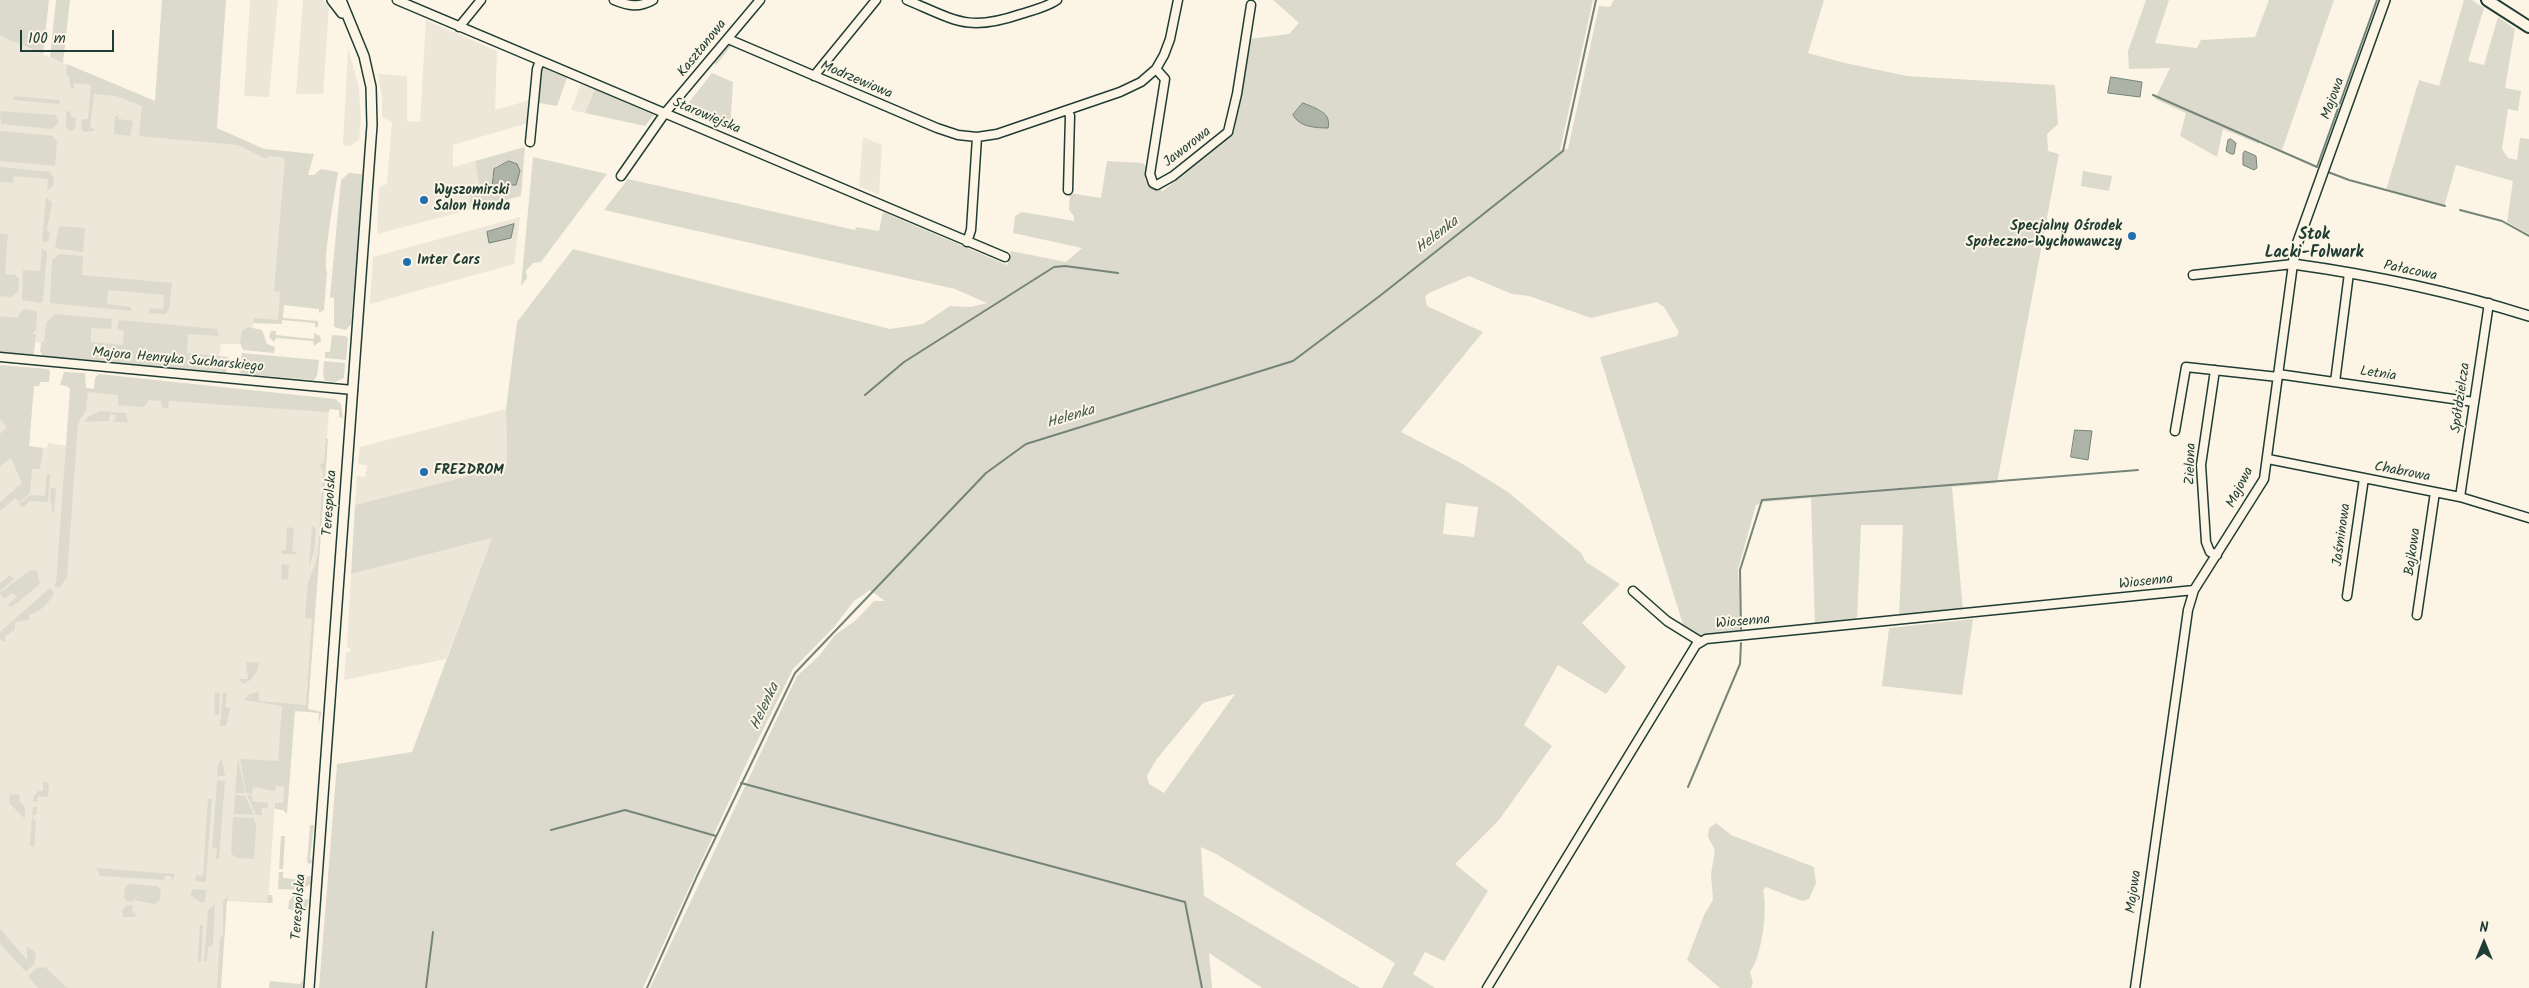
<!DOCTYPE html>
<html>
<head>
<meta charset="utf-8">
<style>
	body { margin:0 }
	#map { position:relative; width:2529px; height:988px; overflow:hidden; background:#fcf5e5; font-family:Kalam,sans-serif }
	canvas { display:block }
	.north { position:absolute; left:2459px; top:918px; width:50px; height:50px; -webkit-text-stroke:4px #fcf5e5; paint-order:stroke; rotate:0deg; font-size:14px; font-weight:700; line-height:20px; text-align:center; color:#1f3d34 }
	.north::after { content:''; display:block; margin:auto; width:18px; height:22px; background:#1f3d34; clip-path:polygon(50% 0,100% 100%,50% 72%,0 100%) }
	.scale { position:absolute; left:20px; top:30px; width:94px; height:22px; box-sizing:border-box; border:2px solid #1f3d34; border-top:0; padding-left:6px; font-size:15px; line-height:18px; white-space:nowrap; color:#1f3d34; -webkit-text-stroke:4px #fcf5e5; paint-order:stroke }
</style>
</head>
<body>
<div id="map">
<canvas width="2529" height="988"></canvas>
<div class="north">N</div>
<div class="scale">100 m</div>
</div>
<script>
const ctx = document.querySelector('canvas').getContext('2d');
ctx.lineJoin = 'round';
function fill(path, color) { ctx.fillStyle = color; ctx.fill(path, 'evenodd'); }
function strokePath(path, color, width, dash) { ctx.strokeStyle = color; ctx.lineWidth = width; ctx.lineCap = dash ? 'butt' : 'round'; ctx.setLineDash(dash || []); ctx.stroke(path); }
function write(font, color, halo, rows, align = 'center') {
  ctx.font = font + ' Kalam,sans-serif'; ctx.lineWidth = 4; ctx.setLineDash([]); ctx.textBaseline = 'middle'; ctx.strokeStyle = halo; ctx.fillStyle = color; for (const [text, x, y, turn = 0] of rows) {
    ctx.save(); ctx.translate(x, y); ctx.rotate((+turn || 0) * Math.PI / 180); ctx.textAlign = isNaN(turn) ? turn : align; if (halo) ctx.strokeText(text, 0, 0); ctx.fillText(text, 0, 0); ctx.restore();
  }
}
const built = new Path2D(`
	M250,0H278L269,97L244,96Z
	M303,0H323L329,6L323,94H296Z
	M426,20L497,51L495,110L530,100L528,123L453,145V167L475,161L480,188L468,192L472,209L377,234L379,187L387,184L392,122L382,117V98L378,74L407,76V121L420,122Z
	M0,36L264,149L296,152L278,321L254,318L251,344H221L219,358L0,339Z
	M348,48L359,88L361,120L359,139L351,146L343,145Z
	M581,84L595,89L585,113L571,110Z
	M863,137L882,145L879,195L859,186Z
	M520,217L514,264L370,304L373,257Z
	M0,377L34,380L29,446L47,448L48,443L67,446L85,388L329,409L308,708L283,706L276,786L284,787L283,804L275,803L268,903L226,901L220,988H0Z
	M506,409L507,466L355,505L357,476L365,477L367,465L358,464L360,447Z
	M492,538L446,659L344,680L346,652H350V648L347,647L351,574Z`);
const green = new Path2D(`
	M0,0H49L43,54L0,36Z
	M56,0H70L63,63L50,57Z
	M162,0H226L217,128L264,149L314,154L308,175H314L321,169L338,172C336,187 322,264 327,272L324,310L319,313V309L284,305L283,318L318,321V327H315V323L282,320V324L253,323L254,318L278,320L280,292L274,291L285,158L268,156L267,159L238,145L139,136L142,106L116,96L94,94L90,128L95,129L94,131L84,132L81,128L82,119H88L91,85L74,83V89L70,87L69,76L66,74L67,64L155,101Z
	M1273,0H1593L1560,150L1568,149L1599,6L1610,7L1614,0H1824L1808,53L1845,63L1907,76L2055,85L2058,124L2047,134L2048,151L2059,154L1997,483L1952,487L1963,611L1899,617L1903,525H1861L1857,621L1815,626L1811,498L1764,502L1756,505L1738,569L1741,632L1700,637L1685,631L1600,357L1677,336L1679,332L1664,307L1657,302L1591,318L1529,296L1512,294L1469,276L1429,293L1425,297L1427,306L1483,332L1401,432L1461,463L1508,492L1581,553L1586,562L1620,584L1582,623L1626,667L1606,694L1558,665L1524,725L1552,746L1499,820L1455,864L1488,891L1444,961L1425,952L1413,974L1435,988H1382L1395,963L1218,855L1201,847L1204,896L1360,988H1262L1209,953L1212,988H650L797,676L819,656L835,635L856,620L874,601H885L870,590L854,601L833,628L793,669L748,760L643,988H319L337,764L412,752L492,538L351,574L355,505L507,466L506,409L517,322L573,249L890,329L923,324L950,306L971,307L987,303L955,289L604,210L628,179L855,230L856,227L879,231L883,212L1007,265L1011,251L1066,262L1082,248L1013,233L1015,216L1022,212L1074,221V216L1069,210L1070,193L1101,198L1107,161L1143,163L1146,167L1145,180L1151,187L1163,191L1234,132L1249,39L1289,34L1299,23ZM1303,103L1320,109L1326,115L1319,128L1300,123ZM1446,503L1478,507L1474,537L1443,534ZM1235,694L1164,793L1149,784L1147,776L1156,760L1203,703Z
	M2146,0H2169L2155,43L2197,48L2201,40L2255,37L2269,0H2334L2282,150L2260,140L2259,144L2223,129L2217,157L2180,136L2186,113L2155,99L2170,68L2129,69L2128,51Z
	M2464,0H2472L2484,8L2468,61L2484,65L2498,17L2515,29L2505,88L2521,91L2518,111L2508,109L2502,149L2508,158L2517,160L2520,138L2529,139V234L2507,222L2513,181L2456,165L2444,207L2386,190L2419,80L2439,86Z
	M732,45L716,65L714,63L725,47Z
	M541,67L567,78L557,106L539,103Z
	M712,73L733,82L730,131L686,113L683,110Z
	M595,89L654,115L645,126L585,113Z
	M15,96L59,100L60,102L59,104L13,100Z
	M0,111L55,115L59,122L52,129L1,124Z
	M71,111V117L76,118L75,128L71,131L66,127V112Z
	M115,116H118V119L133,121L130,136L114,134Z
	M0,131L53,136L57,142L55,166L0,161Z
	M525,147L521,196L472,209L468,192L480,188L475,161ZM509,161L510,186L505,185L495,191L492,178L496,166Z
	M533,157L607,174L541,262L533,263L526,271L527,278L521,286Z
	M0,167L50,172L54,178L53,186L47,191L48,179L14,176L13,183L0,182Z
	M2083,171L2112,176L2109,191L2081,186Z
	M349,173L362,174L364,183L356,297L353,298L351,324L346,330L334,327V298L330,297L341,180Z
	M46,197L52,203L47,229L50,234L48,241L42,242Z
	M59,226L85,228L83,252L60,249L55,247Z
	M0,233L8,234L5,274L15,275L19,279L18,291L11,297L0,296Z
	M42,248L47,252L43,301L41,303L22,300L23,270L40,271Z
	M60,254L83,256L82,275L172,283L169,309L166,314L149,313L150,308L163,309L164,295L108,290L107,304L131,307V311L50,303L52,260Z
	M25,309L35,311L37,314L36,331L33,332V334H36L34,353L32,355L0,352V316L18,318L20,313Z
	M55,314L112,319L111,329L91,328V342L123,345L124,331L117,329L119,320L217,329L219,336L188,334L187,353L228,357L226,373L43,356L40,351L41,342H44L46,323Z
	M248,327L262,330L267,344L275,347L274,353L243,350L240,343L242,331Z
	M271,331H276V335L314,339V333L320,336L321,341L314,346L313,341L276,338L274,342L269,337Z
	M332,335L345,336L348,338L346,360L325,358V352H330Z
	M242,353L319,360L317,376L314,380L241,374L239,370Z
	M324,361L345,363L344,378L335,382L325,381L323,375Z
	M0,365L48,369L50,371L49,382H40L39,386H34L29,446L43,448L40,469H32L30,493L19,502L15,498L0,511V502L22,483L11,458L0,466V434L7,427L0,419Z
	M64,372L85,373L86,388L94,389L95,378L99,374L335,399L341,404L343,418L339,417V410L330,409L329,412L169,401L168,409L162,407L161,401L149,400L144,407L118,405V395L88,392L86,410L78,423L67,577L59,588L54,585L56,583L70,389L67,386L60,385Z
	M100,411L126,413L128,423L112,421L115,420L116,415L110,414L109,421L85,422L89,416Z
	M326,439H328L308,709L322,712L318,725L319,713L295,711L287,814L283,810L275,809V803H283L284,787L276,786L275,791L253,787L252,794L246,793L240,759L278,761L282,706L244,700L248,695L259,691V701L306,705L312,619L305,618V615L308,582L315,565L318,553L323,473L320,464L324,463Z
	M50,474L48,502L30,501L22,508L19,504L30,495L45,496L47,475Z
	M51,488L56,489L54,512H52V503L50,502Z
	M312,526L316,528L314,551L309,567Z
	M287,527L294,528L292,551L296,552V554H282V550H286Z
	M282,564L289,565L288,580L281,579Z
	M30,570L37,571L40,584L12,607L7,605L17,597L12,593L4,599L0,593Z
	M10,575L14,579L0,591V583Z
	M50,588L54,594C49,602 39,614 29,614V620L15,622V629L4,637L6,641L5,642L0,639V632Z
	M1973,619L1962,695L1882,686L1889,628Z
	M246,662L259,663C258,672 252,681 243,684L239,679H248Z
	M215,692L220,694L219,715H214Z
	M223,693H227L225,707L230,708L226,726H220Z
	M222,759L225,776H217L218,764Z
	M238,759L245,793H235Z
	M217,780L225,781L219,859H216L217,848H212Z
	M43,782L49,783L48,797L38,796L37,802L33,801L34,796L38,791H43Z
	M10,794L20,795L19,801L25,807V819L9,803Z
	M235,795L245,796L254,815L234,814Z
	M247,795L252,796V801L268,803V808H262V815H256Z
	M208,799H212L206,882L195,881L196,875L203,876Z
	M33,807H37L36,815H33V819L36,820L34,847L30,845Z
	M233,817L254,818L256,826L254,859L236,858L231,853Z
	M1716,823L1731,835L1814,867L1816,883L1809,899L1802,901L1766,887L1763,890C1768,910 1762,956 1750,972L1753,983L1751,988H1720L1687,960L1704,915L1713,900L1711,874L1715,850L1708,837L1709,828Z
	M310,825H314L310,858L313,862L309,864L307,862Z
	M281,836H285L283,869H279Z
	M96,868L175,874L172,881L171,876H165L164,880L100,876Z
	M279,872H283V878L306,880L307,876H312L311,884L300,890L278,889Z
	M128,884L157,886L161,891L160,900L155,904L134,900L133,902L127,901L124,898L125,888Z
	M193,889L206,890L205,902H200L190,895Z
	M228,895V900L267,902L268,895H272L273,903L227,900L221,988H217L220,938L223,936V902Z
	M293,896L309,900L305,912L288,909L289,901Z
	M215,904L213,945L208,947L207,961H204L208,910Z
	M127,905L133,906L132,912L136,913L135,917H123L122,910Z
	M200,925H203L201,962L198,961Z
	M0,929L27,960V946L36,953L34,964L26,972L0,944Z
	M45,967L67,988H38L28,976L37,968Z
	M303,979V988H269L270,981L300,984Z`);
const water = new Path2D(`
	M2111,77L2142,82L2140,97L2108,93Z
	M1303,103C1315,108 1332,112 1328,128C1316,128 1299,127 1293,115Z
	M2231,139L2236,143L2234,154H2231L2226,151L2228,140Z
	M2245,151L2256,156L2257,168L2254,170L2243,165V154Z
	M509,161L517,164L520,171L516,185H505L495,191L492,187L494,169Z
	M514,224L511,238L489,243L487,232Z
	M2075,430L2092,431L2088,460L2071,457Z`);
const stream = new Path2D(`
	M2390,0L2328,172L2349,180L2445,206
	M2153,95L2317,167L2377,0
	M2460,210L2502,221L2529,236
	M865,395L904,362L1054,267L1065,266L1118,273
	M1741,629L1740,570L1762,500L2138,470
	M741,783L1185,902L1202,988
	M1688,787L1740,664L1741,643
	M551,830L625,810L716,836
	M426,988L433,932
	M647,988L698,874L795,673L986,473L1026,444L1293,361L1381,295L1563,151L1596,0`);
const minor = new Path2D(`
	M397,0L1005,257
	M614,0C628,6 639,8 653,0
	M907,0C957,21 968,32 1021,14C1034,10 1047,7 1057,0
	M459,27L481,0
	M728,39L937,128L958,135L977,137L997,134L1120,92L1141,82L1156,69L1164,55L1170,39L1178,0
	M1156,69L1165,79L1150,174L1153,183L1157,185L1173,176L1228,132L1237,94L1251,5
	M814,76L876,0
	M530,142L537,69L540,61
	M621,176L665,113L760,0
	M1068,190L1070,116L1068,110
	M967,242L971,230L977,137
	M0,357L353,390
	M2215,370L2201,465L2206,542L2210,552L2217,555
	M2278,374L2474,402
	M2335,382L2349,273
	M2175,431L2186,367L2278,377
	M2268,459L2460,497L2529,518
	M2460,497L2489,303
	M1633,591L1667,621L1701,642
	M2347,596L2364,478
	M2417,615L2435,492
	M1487,988L1696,645L1706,639L2194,590
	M2135,988L2188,610L2194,590L2264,479L2293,264L2193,275`);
const tertiary = new Path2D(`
	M332,0L342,13
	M2385,0L2296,247L2293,264C2372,275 2453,292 2529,316
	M309,988L372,125L371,87L364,56L341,0`);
const secondary = new Path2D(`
	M2487,0L2529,27`);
const markers = [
	[424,200,5,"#1f6fb2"],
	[2132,236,5,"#1f6fb2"],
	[407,262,5,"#1f6fb2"],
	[424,472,5,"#1f6fb2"]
];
const streetNames = [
	["Kasztanowa",703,49,-51],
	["Modrzewiowa",856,81,23],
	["Majowa",2334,99,-70],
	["Starowiejska",706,117,23],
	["Jaworowa",1188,148,-38],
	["Pałacowa",2410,272,12],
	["Majora Henryka Sucharskiego",178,361,5],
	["Letnia",2378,375,8],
	["Spółdzielcza",2462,398,-82],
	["Zielona",2192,464,-88],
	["Chabrowa",2402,473,11],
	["Majowa",2241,488,-63],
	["Terespolska",331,503,-86],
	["Jaśminowa",2343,535,-82],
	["Bajkowa",2414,552,-82],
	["Wiosenna",2146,583,-6],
	["Wiosenna",1743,623,-5],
	["Majowa",2135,892,-82],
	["Terespolska",300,907,-86]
];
const poiNames = [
	["Wyszomirski",434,192],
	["Salon Honda",434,208],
	["Specjalny Ośrodek",2122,228,"right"],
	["Społeczno-Wychowawczy",2122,244,"right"],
	["Inter Cars",417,262],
	["FREZDROM",434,472]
];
const waterNames = [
	["Helenka",1438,236,-38],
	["Helenka",1071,418,-17],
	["Helenka",766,707,-65]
];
const quarterNames = [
	["Stok",2314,236],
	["Lacki-Folwark",2314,254]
];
fill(built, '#ece7d8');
fill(green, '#dcdacc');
fill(water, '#aeb3a7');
strokePath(water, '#758479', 1);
strokePath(stream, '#758479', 2);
strokePath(minor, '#1f3d34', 11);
strokePath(tertiary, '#1f3d34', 12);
strokePath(secondary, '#1f3d34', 14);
strokePath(minor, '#fcf5e5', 8);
strokePath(tertiary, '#fcf5e5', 9);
strokePath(secondary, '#fcf5e5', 10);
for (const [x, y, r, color] of markers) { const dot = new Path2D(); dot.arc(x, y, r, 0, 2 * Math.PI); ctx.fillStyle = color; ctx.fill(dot); strokePath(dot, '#fcf5e5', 2); }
write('14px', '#1f3d34', '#fcf5e5', streetNames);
write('bold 14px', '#1f3d34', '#fcf5e5', poiNames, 'left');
write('italic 15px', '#435a51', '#fcf5e5', waterNames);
write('bold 16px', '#1f3d34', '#fcf5e5', quarterNames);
</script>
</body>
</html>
